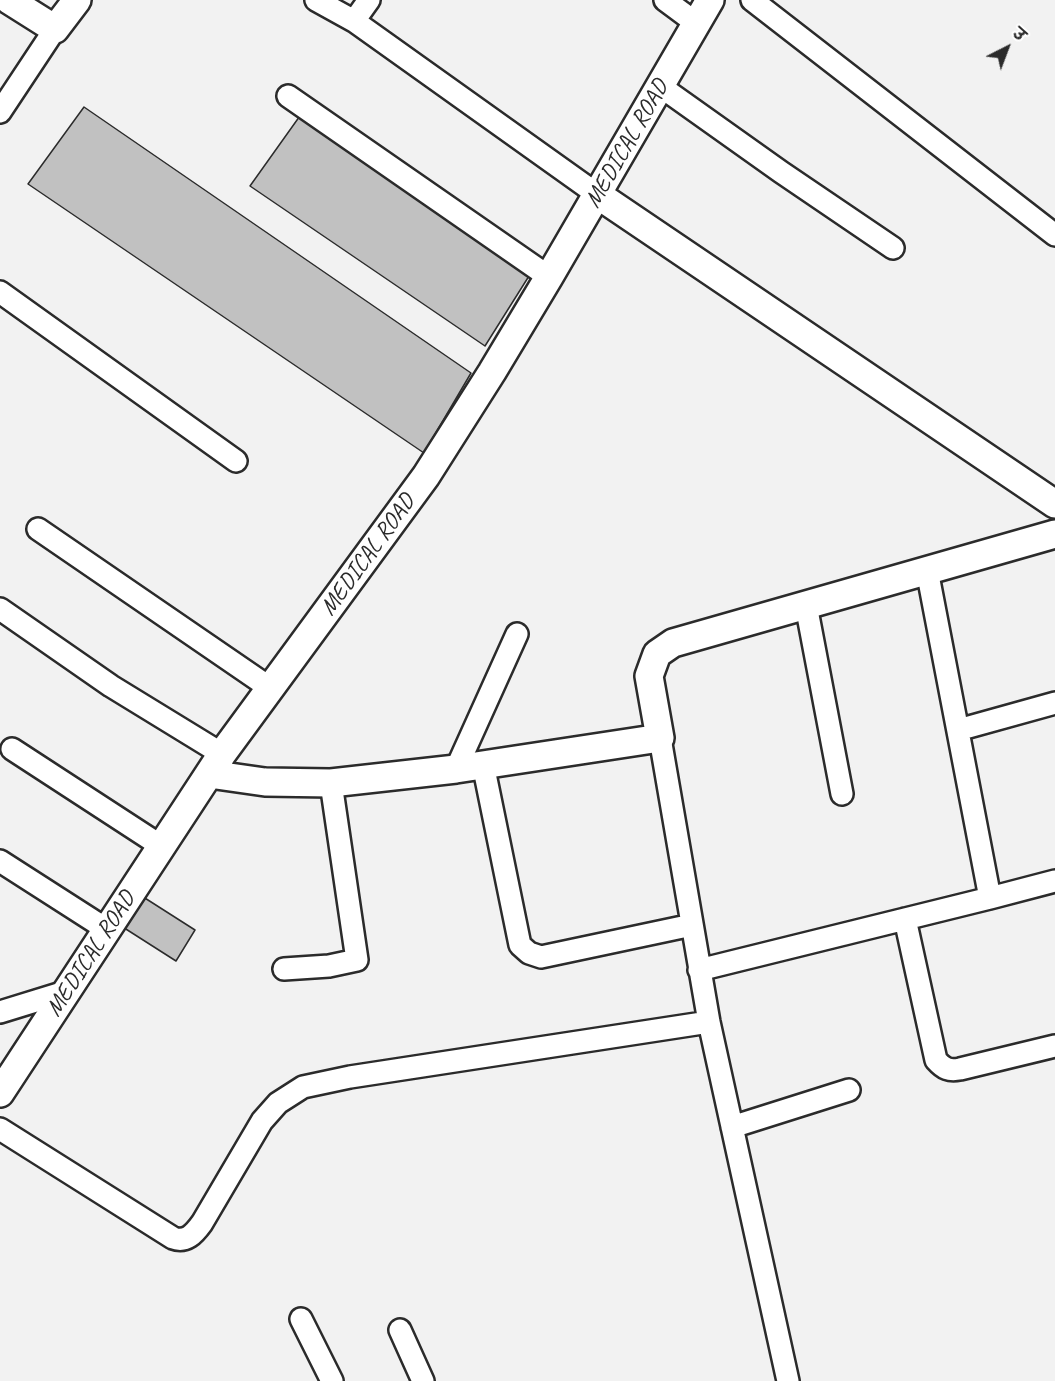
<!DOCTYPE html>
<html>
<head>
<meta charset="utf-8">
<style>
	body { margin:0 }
	#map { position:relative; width:1055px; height:1381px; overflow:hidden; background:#f2f2f2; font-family:Caveat,"Playpen Sans Deva",sans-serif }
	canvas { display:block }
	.north { position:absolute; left:977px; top:18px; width:60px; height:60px; -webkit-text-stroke:4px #fff; paint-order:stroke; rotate:42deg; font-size:16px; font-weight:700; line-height:24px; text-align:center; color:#2b2b2b }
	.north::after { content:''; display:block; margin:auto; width:21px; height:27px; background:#2b2b2b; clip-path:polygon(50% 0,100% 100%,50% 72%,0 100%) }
</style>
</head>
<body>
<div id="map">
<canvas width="1055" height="1381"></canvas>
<div class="north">उ</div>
</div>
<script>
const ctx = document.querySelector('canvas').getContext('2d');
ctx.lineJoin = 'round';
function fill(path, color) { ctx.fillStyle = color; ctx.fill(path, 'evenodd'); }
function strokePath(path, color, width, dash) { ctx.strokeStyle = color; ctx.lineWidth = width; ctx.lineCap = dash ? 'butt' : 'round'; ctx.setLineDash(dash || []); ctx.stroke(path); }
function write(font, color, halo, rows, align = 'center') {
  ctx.font = font + ' Caveat,sans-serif'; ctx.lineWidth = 4.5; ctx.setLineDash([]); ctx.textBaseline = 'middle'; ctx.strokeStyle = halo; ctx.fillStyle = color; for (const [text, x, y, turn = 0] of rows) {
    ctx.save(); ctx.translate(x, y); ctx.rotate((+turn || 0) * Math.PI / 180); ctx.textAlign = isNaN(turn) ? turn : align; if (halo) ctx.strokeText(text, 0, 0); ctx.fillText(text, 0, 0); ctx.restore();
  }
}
const building = new Path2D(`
	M84,107L471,373L424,453L28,184Z
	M302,113L529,276L485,346L250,186Z
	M137,893L195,930L176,961L118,924Z`);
const minor = new Path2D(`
	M316,0L354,21L598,195
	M665,0L696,23
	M752,0L1055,235
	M354,21L369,0
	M660,86L781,172L893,248
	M288,96L549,277
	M0,112L55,29
	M0,292L236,461
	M38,529L270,688
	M927,570L990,898L1055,881
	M806,605L842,794
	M0,609L111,686L222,754
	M958,730L1055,703
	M660,738L709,1022L788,1381
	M12,749L161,846
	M483,764L520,945L529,953L541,957L692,925
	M456,769L517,634
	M0,861L106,929
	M905,919L936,1060C944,1069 949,1071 960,1069L1055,1046
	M284,969L329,966L357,960L331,783
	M699,970L990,898
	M0,1012L65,992
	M732,1127L849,1090
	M0,1129L173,1238C186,1243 194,1234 202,1223L262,1121L278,1103L303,1087L350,1077L709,1022
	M301,1319L332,1381
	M400,1330L423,1381`);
const tertiary = new Path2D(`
	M9,0L55,29L77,0
	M598,195L1055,504
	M209,774L265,782L331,783L456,769L660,738L649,676L657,654L673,643L1055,534
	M0,1093L222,754L426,476L492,372L549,277L710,0`);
const streetNames = [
	["MEDICAL ROAD",627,144,-60],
	["MEDICAL ROAD",368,555,-54],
	["MEDICAL ROAD",91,954,-57]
];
fill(building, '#c1c1c1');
strokePath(building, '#2b2b2b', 1.5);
strokePath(minor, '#2b2b2b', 26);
strokePath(tertiary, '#2b2b2b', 32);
strokePath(minor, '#fff', 21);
strokePath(tertiary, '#fff', 27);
write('24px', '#2b2b2b', '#fff', streetNames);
</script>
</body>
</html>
